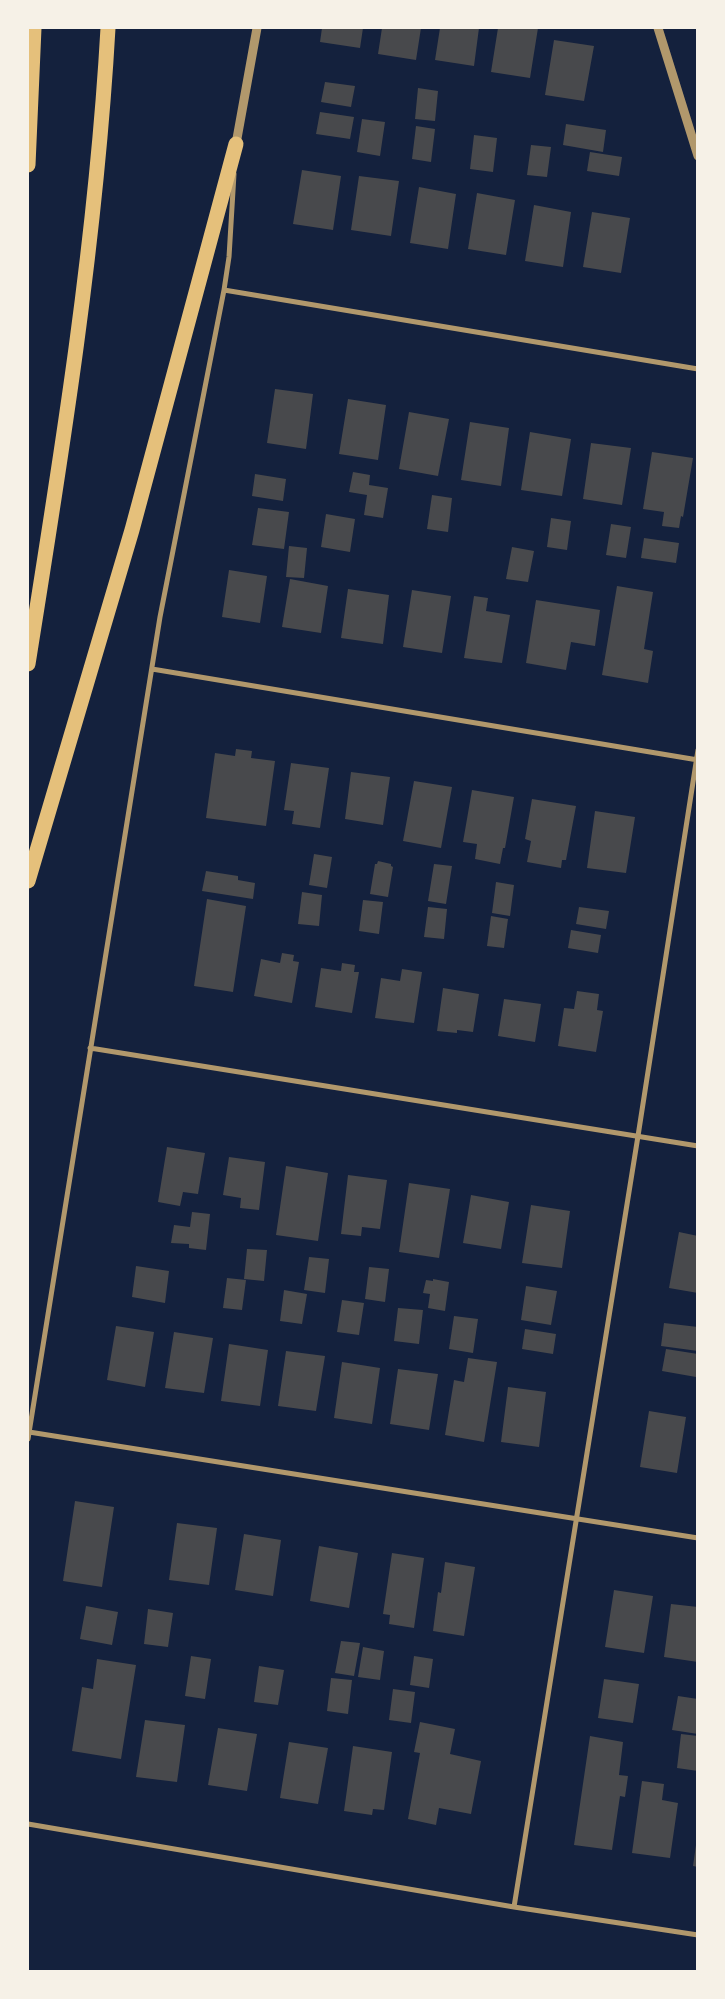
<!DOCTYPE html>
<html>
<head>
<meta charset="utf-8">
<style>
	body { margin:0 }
	#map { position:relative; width:725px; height:1999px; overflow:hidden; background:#14213d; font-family:"Work Sans",sans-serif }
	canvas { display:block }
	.frame { position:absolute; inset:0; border:29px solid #f6f1e7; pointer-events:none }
</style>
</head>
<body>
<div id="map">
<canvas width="725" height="1999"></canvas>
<div class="frame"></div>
</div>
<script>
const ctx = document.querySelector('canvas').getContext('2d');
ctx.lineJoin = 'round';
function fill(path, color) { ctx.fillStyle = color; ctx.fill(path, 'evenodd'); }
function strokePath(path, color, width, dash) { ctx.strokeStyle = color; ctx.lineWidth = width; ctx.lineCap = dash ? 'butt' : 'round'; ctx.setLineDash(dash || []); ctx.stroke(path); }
const building = new Path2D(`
	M322,28H363L360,48L320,42Z
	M382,28H421L416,60L378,54Z
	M440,28H479L474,66L435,60Z
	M498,28H538L530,78L491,72Z
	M554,40L594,46L584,101L545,95Z
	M325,82L355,86L351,107L321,102Z
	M418,88L438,91L435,121L415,119Z
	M320,112L354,117L350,139L316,134Z
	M362,119L385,122L380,156L357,152Z
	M566,124L606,130L603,152L563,145Z
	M416,126L435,129L431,162L412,159Z
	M474,135L497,138L493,172L470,169Z
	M531,145L551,147L547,177L527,175Z
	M590,152L622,157L619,176L587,171Z
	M302,170L341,176L333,230L293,224Z
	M359,176L399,181L391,236L351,230Z
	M419,187L456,194L448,249L410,243Z
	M477,193L515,200L506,255L468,249Z
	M534,205L571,212L563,267L525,261Z
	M592,212L630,218L621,273L583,267Z
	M275,389L313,394L306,449L267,443Z
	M348,399L386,405L378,460L339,454Z
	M409,412L449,419L438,476L399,469Z
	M470,422L509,428L501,486L461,480Z
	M530,432L571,439L562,496L521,490Z
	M591,443L631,448L622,505L583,499Z
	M652,452L693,458L683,517L681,516L679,528L662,526L664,512L643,509Z
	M353,472L370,475L369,485L388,488L383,518L364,515L367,495L349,492Z
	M255,474L286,479L283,501L252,496Z
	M432,495L452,498L448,532L427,529Z
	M258,508L289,512L284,549L252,545Z
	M326,514L355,519L350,552L321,547Z
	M551,518L571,521L567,550L547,547Z
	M611,524L631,527L626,558L606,555Z
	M644,538L679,543L676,563L641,558Z
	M289,546L307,548L304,578L286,577Z
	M512,547L534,551L528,582L506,579Z
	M229,570L267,576L260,623L222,617Z
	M290,579L328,586L321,633L282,627Z
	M617,586L653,592L644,649L653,651L648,683L602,675Z
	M348,589L389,595L383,644L341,638Z
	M412,590L451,596L442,653L403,647Z
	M474,596L488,598L486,611L510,615L502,663L464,658Z
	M536,600L600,610L595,646L571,642L566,670L526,663Z
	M236,749L252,751L251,758L275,761L266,826L206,818L215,753L235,756Z
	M291,763L329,768L320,828L292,824L294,811L284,810Z
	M351,772L390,777L383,825L345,819Z
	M414,781L452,787L441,848L403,841Z
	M472,790L514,797L505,848H503L500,864L475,859L477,844L463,842Z
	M532,799L576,806L566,860H562L561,868L527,862L531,841L525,839Z
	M595,811L635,817L626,873L587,868Z
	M314,854L332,857L327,888L309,885Z
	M378,861L391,864V866L393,867L388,897L370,894L375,864H377Z
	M434,864L452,866L446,904L428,901Z
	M206,871L238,876V880L255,883L253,899L202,891Z
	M496,882L514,885L510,916L492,913Z
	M302,892L322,895L319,926L298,924Z
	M207,899L246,906L233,992L194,986Z
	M363,900L383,902L379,934L359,931Z
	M428,907L447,909L444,939L424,937Z
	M579,907L609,911L606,929L576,924Z
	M491,916L508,919L504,948L487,946Z
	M571,930L601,935L598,953L568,948Z
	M282,953L294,955L293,961L299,962L292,1003L254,996L261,959L280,963Z
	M342,963L355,965L354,972H359L352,1013L315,1007L321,968L341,971Z
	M402,969L422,972L414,1023L375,1018L381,978L400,981Z
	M443,988L479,994L473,1032L457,1030V1033L437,1031Z
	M577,991L599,994L597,1010L603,1011L596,1052L558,1046L564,1008L574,1009Z
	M504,999L541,1004L535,1042L498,1036Z
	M167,1147L205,1153L198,1194L183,1192L180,1206L158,1202Z
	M229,1157L265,1162L259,1210L240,1208L241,1198L223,1195Z
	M286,1166L328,1173L318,1241L276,1235Z
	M348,1175L387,1180L380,1229L362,1227L361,1236L341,1234Z
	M409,1183L450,1189L439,1258L399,1252Z
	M471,1195L509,1202L501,1249L463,1243Z
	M531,1205L570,1211L562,1268L522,1263Z
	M192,1212L210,1214L206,1250L189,1248V1244L171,1243L174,1225L190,1227Z
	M679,1232L698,1236V1293L669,1288Z
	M247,1249L267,1250L264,1281L244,1279Z
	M309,1257L329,1259L325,1293L304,1290Z
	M136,1266L169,1271L165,1303L132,1297Z
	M369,1267L389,1269L385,1302L365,1299Z
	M227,1278L246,1280L242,1310L223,1308Z
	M433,1279L449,1282L445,1311L428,1308L430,1294L423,1293L426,1280L433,1281Z
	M526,1286L557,1291L551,1325L521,1320Z
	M284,1290L307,1294L302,1324L280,1321Z
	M342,1300L364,1303L359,1335L337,1332Z
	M398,1308L423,1310L419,1344L394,1341Z
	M454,1316L478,1319L473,1353L449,1349Z
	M664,1323L698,1327V1351L661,1346Z
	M116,1326L154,1332L145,1387L107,1380Z
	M525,1329L556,1334L553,1354L522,1349Z
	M174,1332L213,1338L204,1393L165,1388Z
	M229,1344L268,1350L260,1406L221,1401Z
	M666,1349L698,1354L696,1377L662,1371Z
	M286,1351L325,1356L316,1411L278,1406Z
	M468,1358L497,1362L484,1442L445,1435L454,1380L464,1382Z
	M342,1362L380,1368L372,1424L334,1418Z
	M398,1369L438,1374L429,1430L390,1424Z
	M508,1387L546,1392L539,1447L501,1442Z
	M649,1411L686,1417L677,1473L640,1467Z
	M75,1501L114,1507L102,1587L63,1581Z
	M177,1523L217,1528L209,1585L169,1580Z
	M244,1534L281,1540L273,1596L235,1590Z
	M319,1546L358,1553L349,1608L310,1601Z
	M392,1553L424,1558L414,1628L389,1624L390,1615L383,1614Z
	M445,1562L475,1567L464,1636L433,1631L438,1592L441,1593Z
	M614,1590L653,1596L644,1653L605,1647Z
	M671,1604L698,1607V1662L664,1657Z
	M86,1606L118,1612L112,1645L80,1639Z
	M148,1609L173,1613L168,1647L144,1644Z
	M341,1641L360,1643L354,1676L335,1673Z
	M363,1647L384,1651L380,1680L358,1677Z
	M191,1656L211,1659L205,1699L185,1696Z
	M414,1656L433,1659L429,1688L410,1685Z
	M97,1659L136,1665L121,1759L72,1751L82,1687L93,1689Z
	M259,1666L284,1670L278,1705L254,1702Z
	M331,1678L352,1680L348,1714L327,1711Z
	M604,1679L639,1684L633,1723L598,1718Z
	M393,1689L415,1692L411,1723L389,1720Z
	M678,1696L698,1699V1734L672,1730Z
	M145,1720L185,1725L177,1782L136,1777Z
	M420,1722L455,1729L450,1754L481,1761L471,1814L439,1808L436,1825L408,1819L420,1753L414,1752Z
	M218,1728L257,1734L247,1791L208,1785Z
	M681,1734L698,1736V1771L677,1768Z
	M590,1736L623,1742L619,1775L628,1776L625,1797L620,1796L612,1850L574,1845Z
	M289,1742L328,1748L318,1804L280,1798Z
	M353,1746L392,1752L384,1810L373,1809L372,1815L344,1811Z
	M642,1781L664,1784L662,1800L678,1803L670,1858L632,1853Z
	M696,1845H698V1867L693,1866Z`);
const minor = new Path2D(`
	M224,290L698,369
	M152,669L698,760
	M90,1048L698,1146
	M29,1432L698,1538
	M28,1439L160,617L224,290L229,257L234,174
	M28,1824L514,1907L698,1935
	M514,1907L638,1136L698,750`);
const tertiary = new Path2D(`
	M658,28L698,156
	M236,144L257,28`);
const motorway = new Path2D(`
	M28,165L34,28
	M28,664C62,452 96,241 108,28
	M28,881L132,530L236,144`);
fill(building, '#48494c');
strokePath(minor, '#b1986c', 5);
strokePath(tertiary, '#b1986c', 9);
strokePath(motorway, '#e5c07b', 15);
</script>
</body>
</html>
